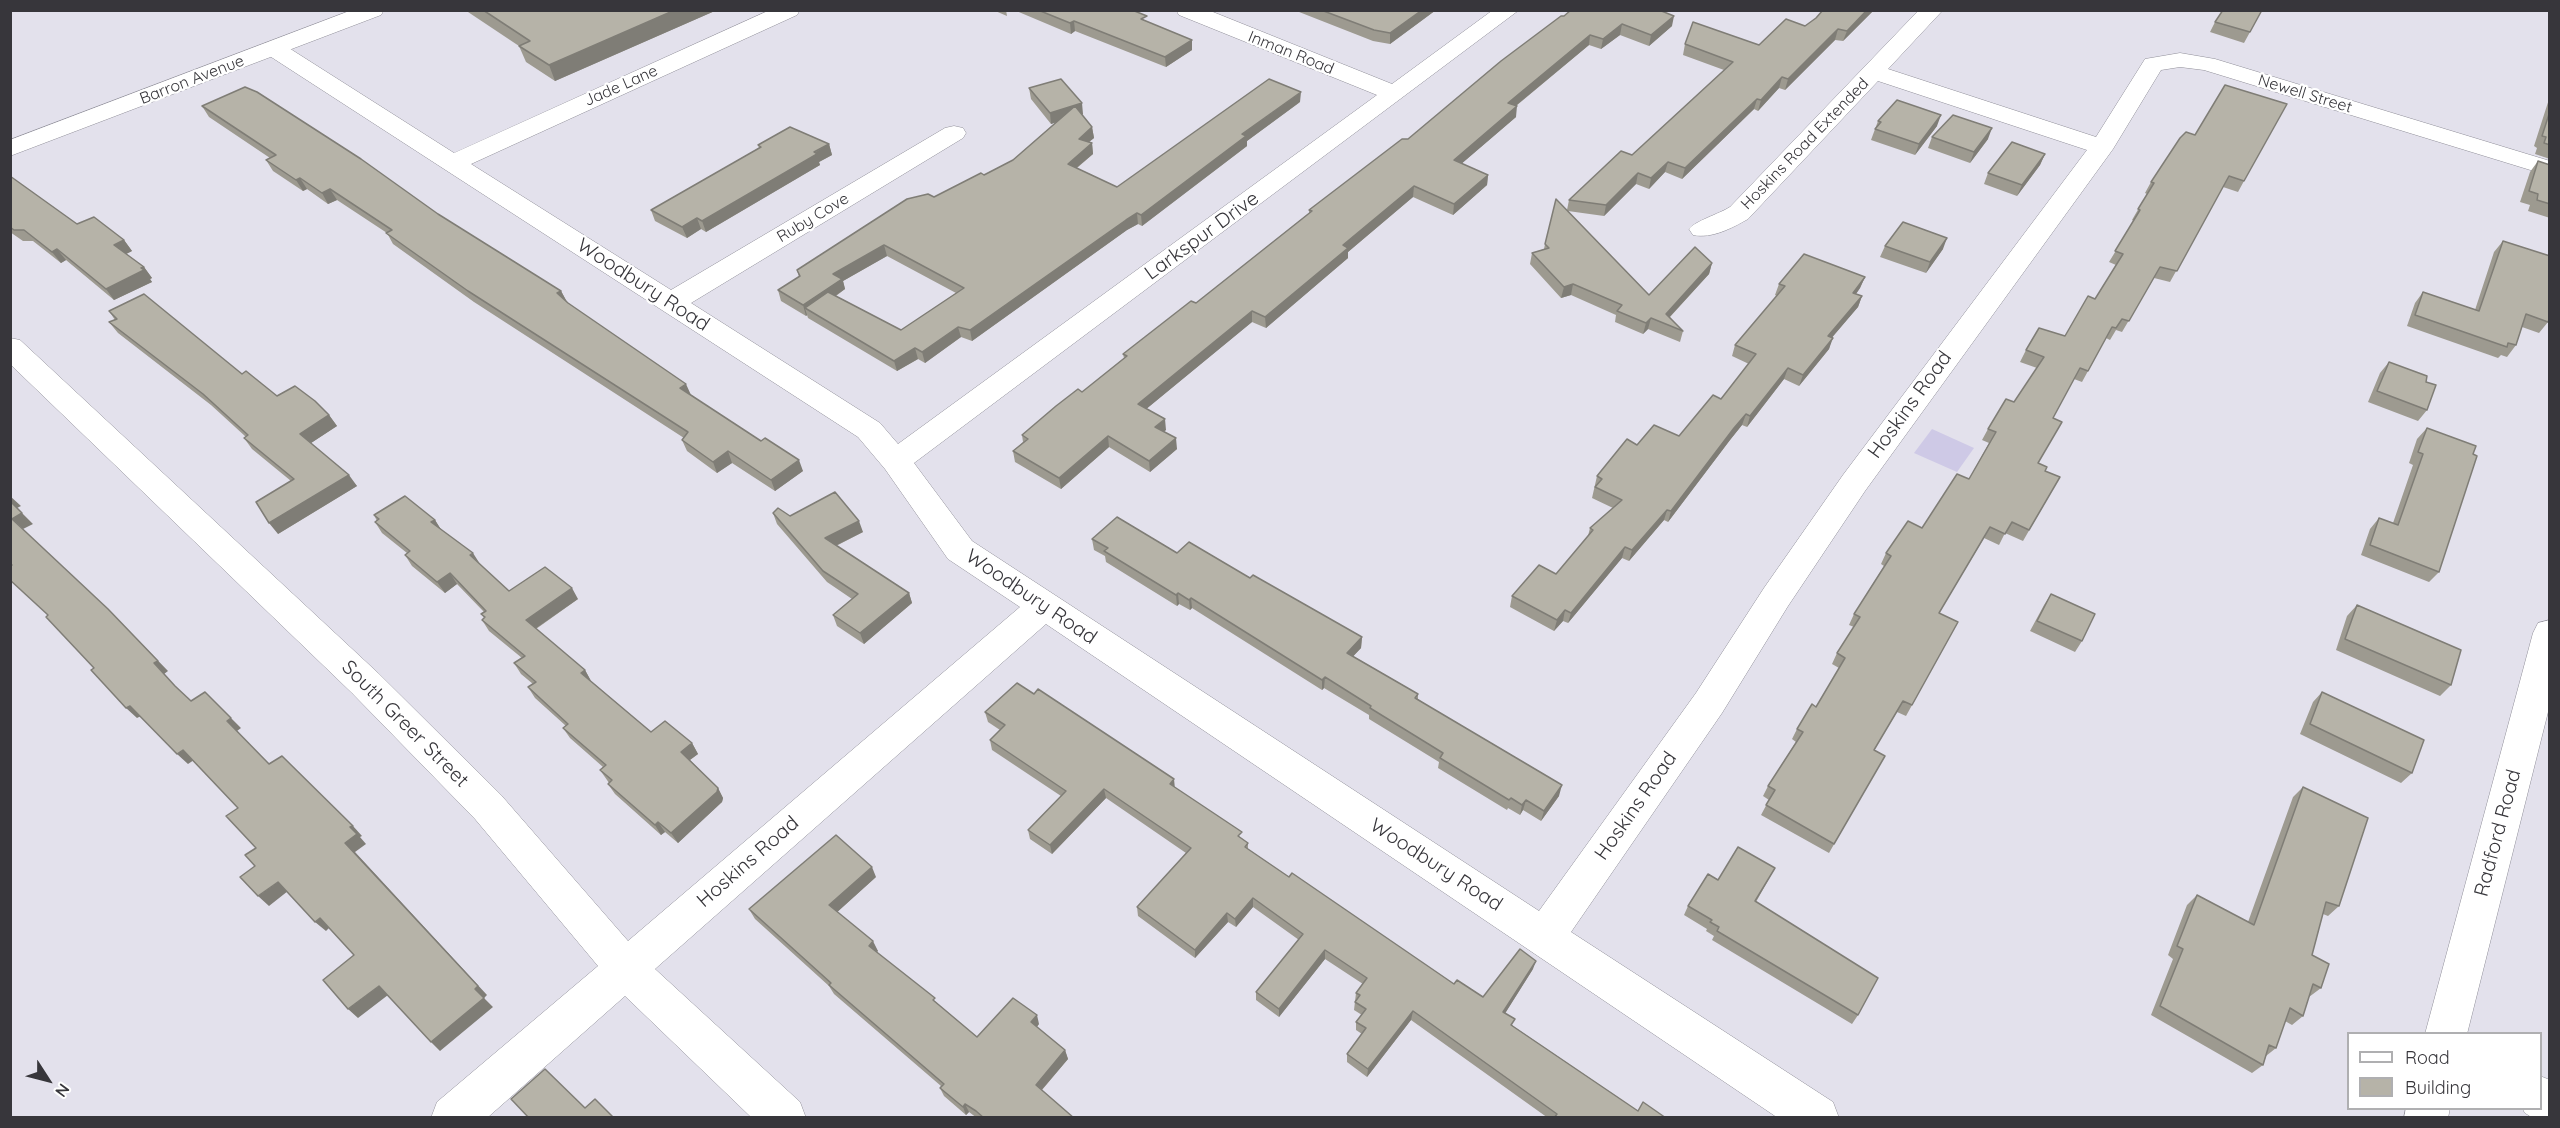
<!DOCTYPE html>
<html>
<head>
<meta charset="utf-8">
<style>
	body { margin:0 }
	#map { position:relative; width:2560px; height:1128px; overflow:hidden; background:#e3e1ec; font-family:Quicksand,sans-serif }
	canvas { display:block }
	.frame { position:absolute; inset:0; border:12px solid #37363b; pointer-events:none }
	.legend { position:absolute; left:2347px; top:1032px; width:195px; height:78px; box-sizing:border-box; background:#fff; border:2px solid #afafb1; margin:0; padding:8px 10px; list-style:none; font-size:18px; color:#37363b }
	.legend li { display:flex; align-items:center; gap:12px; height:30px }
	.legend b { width:30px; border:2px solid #afafb1 }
	.north { position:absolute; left:18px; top:1050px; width:60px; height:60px; -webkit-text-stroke:4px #fff; paint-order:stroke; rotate:126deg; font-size:16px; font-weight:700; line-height:24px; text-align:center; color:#37363b }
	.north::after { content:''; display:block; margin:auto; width:21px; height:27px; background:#37363b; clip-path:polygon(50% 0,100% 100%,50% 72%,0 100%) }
</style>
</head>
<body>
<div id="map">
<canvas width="2560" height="1128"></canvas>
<div class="frame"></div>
<ul class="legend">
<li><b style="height:8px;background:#fff"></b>Road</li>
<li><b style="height:16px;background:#b6b3a8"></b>Building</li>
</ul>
<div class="north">N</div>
</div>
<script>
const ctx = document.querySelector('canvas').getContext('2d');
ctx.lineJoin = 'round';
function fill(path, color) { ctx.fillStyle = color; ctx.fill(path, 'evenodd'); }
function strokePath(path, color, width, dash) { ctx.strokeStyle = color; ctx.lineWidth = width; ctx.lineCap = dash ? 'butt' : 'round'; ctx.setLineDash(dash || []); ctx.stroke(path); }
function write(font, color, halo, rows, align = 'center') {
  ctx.font = font + ' Quicksand,sans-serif'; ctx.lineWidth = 4.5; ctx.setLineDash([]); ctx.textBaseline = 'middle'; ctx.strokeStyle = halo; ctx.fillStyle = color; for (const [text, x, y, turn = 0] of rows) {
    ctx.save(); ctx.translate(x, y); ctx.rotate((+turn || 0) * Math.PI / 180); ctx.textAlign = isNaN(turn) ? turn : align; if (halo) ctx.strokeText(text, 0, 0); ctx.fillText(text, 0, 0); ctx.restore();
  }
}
const green = new Path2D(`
	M1932,429L1974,448L1957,472L1914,453Z`);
const street = new Path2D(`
	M770,10H800L797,15L471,164L671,290L945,128L954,126L963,128L966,133L963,138L691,303L880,423L898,444L1377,95L1179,15L1176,10H1208L1392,84L1493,10H1519L914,463L972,541L1539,911L1696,693L1764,588L1843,475L2087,150L1878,81L1748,219C1732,228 1712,239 1693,235L1689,229C1695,221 1719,214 1730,207L1919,10H1943L1888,69L2096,137L2145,59L2180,53L2215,59L2550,161V176L2204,70L2180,67L2161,70L2113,149L1865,491L1788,606L1722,713L1571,932L1833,1102L1839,1118H1778L1046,624L655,969L800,1102L806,1118H752L625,996L487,1118H431L437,1102L598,966L475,819L352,693L10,364V338L20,340L378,673L501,795L628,941L1020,607L948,559L885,469L858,437L265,53L262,48L265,43H281L454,153Z
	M2550,620V704L2467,1034H2425L2533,633L2538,623Z
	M2540,1076L2550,1080V1118H2533L2525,1113L2522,1108H2540Z
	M2406,1108H2450L2448,1118H2404Z`);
const secondary = new Path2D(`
	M352,10H384L381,15L10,156V140Z`);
const wall = new Path2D(`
	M465,10H717L555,81L526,62L519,46Z
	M993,10H1006L1007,16Z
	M1014,10H1132L1147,22L1192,50L1166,67L1075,31L1071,34Z
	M1294,10H1436L1390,44L1373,41Z
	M1823,10H1874L1843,41L1835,40L1785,90L1779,88L1758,111L1754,109L1682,179L1665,172L1649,189L1636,184L1604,216L1568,211L1649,295L1712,263L1709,274L1670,317L1683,331L1680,342L1648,329L1643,334L1615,322L1616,315L1571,295L1561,298L1530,264L1532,253L1544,249L1545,244L1567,210L1569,200L1632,155L1724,70L1683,55L1685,44L1759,45L1805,26L1816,18Z
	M2262,10L2244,43L2210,32L2215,22Z
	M1564,16L1672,26L1649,46L1620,35L1601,49L1589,45L1516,106V117L1461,164L1488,175L1487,185L1453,215L1413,197L1348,252V258L1266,328L1252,322L1146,409L1166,430L1164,431L1177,449L1150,472L1109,447L1061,489L1015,462L1013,451L1023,442L1022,435L1082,392L1124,358L1123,354L1196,303L1309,213V210L1408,139Z
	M1029,88L1083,114L1082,115L1092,127L1094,138L1089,142L1092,143L1093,154L1077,168L1117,187L1300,102L1247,141V146L1142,226L1138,224L1127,230L972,341L961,337L925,363L918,359L897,371L808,318L807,315L806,316L781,301L778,290L799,277L797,270L934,197L984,175L1013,160L1056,122L1051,124L1031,99ZM887,256L956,293L901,330L836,296L845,289L843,281Z
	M2550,96V159L2535,154L2537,148L2534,146Z
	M202,106L438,214L561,291L567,302L691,395L803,471L775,491L732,463L717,473L687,451L682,440L684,438L474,302L393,244L387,233L337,200L328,204L307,189L303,191L273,171L266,160L270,158L209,117Z
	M1878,121L1937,126L1915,155L1871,140Z
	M1932,137L1988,139L1970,163L1928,148Z
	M2180,138L2244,181L2238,192L2223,187L2170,282L2154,278L2122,332L2116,330L2110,340L2106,338L2082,382L2074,379L2053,418L2038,463L2045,471L2060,477L2023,541L2005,533L1999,545L1984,538L1939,613L1958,622L1906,716L1897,712L1874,750L1885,756L1829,853L1761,815L1769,800L1763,796L1768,786L1796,742L1792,739L1797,729L1816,707L1839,668L1832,664L1837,653L1854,627L1849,625L1854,614L1884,566L1881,564L1886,553L1922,528L1969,479L1989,443L1982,440L1988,429L2014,402L2037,368L2020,362L2026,350L2065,336L2095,299L2116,265L2109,262L2134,221L2132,220L2147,194L2145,193L2151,182Z
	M829,144L832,155L819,162L820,165L706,232L701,229L687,238L655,221L651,210L759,148L758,145Z
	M2045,154L2040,165L2017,196L1984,184L1988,173Z
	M2538,161L2550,165V218L2528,211L2530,205L2520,202L2530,172Z
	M10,176L77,224L124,240L132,251L126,254L144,267L152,278L150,279L152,282L114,300L66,260L61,263L33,241H23L10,232Z
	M2503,241L2548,322L2539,333L2522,327L2516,345L2507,357L2501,355L2498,358L2407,326L2415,303L2423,292L2475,310L2494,252Z
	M1885,246L1943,249L1926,273L1880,257Z
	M1865,277L1860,288L1856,294L1862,296L1858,307L1832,337L1829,349L1799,386L1784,379L1747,427L1742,425L1730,440L1668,522L1664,520L1629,561L1622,558L1568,623L1563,621L1554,631L1510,607L1512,596L1556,574L1588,536L1590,528L1613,508L1592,498L1597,476L1637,445L1679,436L1721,399L1749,364L1732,356L1735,345L1777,296L1775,295L1779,284Z
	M109,311L242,374L277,396L329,415L337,426L311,443L357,486L278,534L291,481L252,449L244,438L246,437L211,405L118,333L109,322L115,320Z
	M2389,362L2426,382L2427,410L2418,421L2368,402L2380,373Z
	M2427,428L2439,572L2429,582L2361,555L2370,529L2379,518L2393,523L2413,465L2409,463L2417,439Z
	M773,513L790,516L863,532L836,546L909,593L912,603L864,644L837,626L833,615L852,599L827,582L777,524Z
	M374,515L435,520L441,530L509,591L578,599L536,629L585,670L591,681L651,732L692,743L698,754L690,760L718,788L723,798L722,802L678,843L665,832L661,835L615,794L608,784L609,783L607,780L600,770L603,767L570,738L563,728L566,726L535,698L528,687L533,684L521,674L514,663L522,658L489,631L482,620L484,618L481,614L484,612L457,584L445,593L412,566L405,555L407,553L382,533L375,522L377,521Z
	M1092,539L1177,553L1250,578L1362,637L1361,648L1353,656L1418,694V699L1559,796L1541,821L1523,810L1520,815L1508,808L1507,810L1438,768L1439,762L1369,719V715L1324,688L1322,690L1192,608L1190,610L1179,604L1177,606L1106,562L1105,556L1094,550Z
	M2051,594L2082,641L2075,652L2030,631L2044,605Z
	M2357,605L2451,685L2440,696L2336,650L2347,616Z
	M2322,692L2412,773L2401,783L2300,734L2313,702Z
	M985,712L1175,788L1248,843V849L1289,877L1454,984L1483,997L1533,969L1505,1013L1513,1026L1638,1111L1666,1118H1548L1411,1020L1367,1077L1347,1062V1054L1362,1034L1356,1030V1022L1362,1015L1354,1010L1356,993L1363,984L1325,959L1279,1017L1256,1000V992L1299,940L1253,907L1236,927L1228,922L1195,958L1138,916L1137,907L1186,853L1106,798L1052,854L1030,839L1028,830L1061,796L992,750L990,740L1000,730L988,722Z
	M2303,787L2339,906L2328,916L2323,914L2312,955L2321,988L2309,997L2303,1016L2292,1025L2285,1021L2276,1048L2266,1056L2263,1065L2252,1073L2151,1015L2173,959L2168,955L2187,905L2197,895L2248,922L2293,797Z
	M1775,868L1756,902L1858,1015L1852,1024L1712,940L1714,936L1706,931L1707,929L1684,915L1688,906L1718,880Z
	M876,877L837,912L878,951L877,952L977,1037L1039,1024L1037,1027L1065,1050L1068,1059L1042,1090L1074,1118H977L969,1112L966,1115L944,1096L940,1088L941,1086L834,994L829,986L755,919L749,909Z`);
const shadedWall = new Path2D(`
	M675,10H717L555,81L549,65Z
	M1422,10H1436L1390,44V33Z
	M1867,10H1874L1843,41L1847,31Z
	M1674,16L1672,26L1649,46L1651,35Z
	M1074,21L1075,31L1071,34L1070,23Z
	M1622,24L1620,35L1601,49L1603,39Z
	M1838,29L1835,40L1785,90L1788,79Z
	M1590,35L1589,45L1507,113L1508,103Z
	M1192,40V50L1166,67L1165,57Z
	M1782,77L1779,88L1758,111L1761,100Z
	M1301,92L1300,102L1247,141V146L1142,226L1141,215L1242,134Z
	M1757,99L1754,109L1682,179L1685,168Z
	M1082,103L1083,114L1051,124L1050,113Z
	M1517,106L1516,117L1453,171L1454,160Z
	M1941,115L1937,126L1915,155L1919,144Z
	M1092,127L1094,138L1080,149L1079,139Z
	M1992,128L1988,139L1970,163L1974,152Z
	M1092,143L1093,154L1069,174L1068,164Z
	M829,144L832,155L819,162L820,165L706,232L702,221Z
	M2045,154L2040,165L2017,196L2022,185Z
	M1668,162L1665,172L1649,189L1651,178Z
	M1638,173L1636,184L1604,216L1606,205Z
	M1488,175L1487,185L1453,215L1454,204Z
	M300,178L307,189L303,191L296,180Z
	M1414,186L1413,197L1348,252V258L1266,328L1265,317L1343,245Z
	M330,189L337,200L328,204L322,193Z
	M1137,213L1138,224L1127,230L972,341L970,330L1126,220Z
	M697,218L701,229L687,238L682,227Z
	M1947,238L1943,249L1926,273L1930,262Z
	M124,240L132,251L122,256L114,245Z
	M884,245L887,256L843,281L845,289L812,312L805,308L807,315L806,316L803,305L833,274Z
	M57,249L66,260L61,263L52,252Z
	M1712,263L1709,274L1664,323L1666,314Z
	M144,267L152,278L150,279L152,282L114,300L106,289Z
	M1865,277L1860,288L1849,304L1853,293Z
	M1573,284L1571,295L1561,298L1564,287Z
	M561,291L567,302L557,293Z
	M1862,296L1858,307L1824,347L1828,336Z
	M1252,311V322L1139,415L1138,404Z
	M1651,318L1648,329L1643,334L1646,323Z
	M958,327L961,337L925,363L922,352Z
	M1833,338L1829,349L1799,386L1803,375Z
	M915,348L918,359L897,371L894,361Z
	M1788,368L1784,379L1747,427L1750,416Z
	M686,384L691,395L680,388Z
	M1746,414L1742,425L1730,440L1668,522L1671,511L1734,428Z
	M329,415L337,426L308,445L300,434Z
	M1165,419L1166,430L1156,438L1155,427Z
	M1108,436L1109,447L1061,489L1059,478Z
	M1176,438L1177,449L1150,472L1149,461Z
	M728,451L732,463L717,473L713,462Z
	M799,460L803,471L775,491L771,480Z
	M349,475L357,486L278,534L269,523Z
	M10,496L21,506L17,508L10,501Z
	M1667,510L1664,520L1629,561L1632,550Z
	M22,513L33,524L23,529L12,519Z
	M435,520L442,531L431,522Z
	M859,521L863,532L829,549L825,538Z
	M1625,547L1622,558L1568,623L1571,613Z
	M473,553L480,564L470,555Z
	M450,573L457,584L445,593L437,582Z
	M572,588L578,599L532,631L526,620Z
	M909,593L912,603L864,644L860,633Z
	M1178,593L1179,604L1177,606L1176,595Z
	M1191,598L1192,608L1190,610L1189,600Z
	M108,609L168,671L164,674L154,663Z
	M1565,610L1563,621L1554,631L1557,620Z
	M1362,637L1361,648L1347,663V653Z
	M585,670L591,681L581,673Z
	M1325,677L1324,688L1322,690V680Z
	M130,706L141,716L137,718L126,708Z
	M231,718L241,728L237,731L227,721Z
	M692,743L698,754L687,762L681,752Z
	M183,750L194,760L188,764L177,754Z
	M1174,779L1175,789L1170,784Z
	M1562,785L1559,796L1541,821L1544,811Z
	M718,788L723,798L722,802L678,843L671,833Z
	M1104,789L1106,798L1052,854L1050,845Z
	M1526,800L1523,810L1520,815L1522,805Z
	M658,822L665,832L661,835L655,825Z
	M353,826L362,836L360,837L366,844L355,852L487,995L484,998L493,1007L440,1051L431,1042L345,843L350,827Z
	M872,867L876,877L834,915L829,905Z
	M278,882L288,891L269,906L258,896Z
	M1253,898V907L1236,927L1235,919Z
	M1227,913L1228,922L1195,958V950Z
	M320,918L330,927L326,931L315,922Z
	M873,941L878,951L873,955L869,946Z
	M1325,950V959L1279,1017V1009Z
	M1536,961L1533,969L1501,1020L1503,1012Z
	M379,986L388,995L358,1018L348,1009Z
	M1413,1011L1411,1020L1367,1077L1368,1069Z
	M1037,1015L1039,1024L1034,1030L1031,1022Z
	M1065,1050L1068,1059L1039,1093L1036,1085Z
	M965,1104L969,1112L966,1115L963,1107Z`);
const building = new Path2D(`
	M483,10H675L549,65L519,46L530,41Z
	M1038,10H1132L1147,16L1141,19L1192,40L1165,57L1074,21L1070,23Z
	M1321,10H1422L1390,33L1374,30Z
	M1571,10H1659L1674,16L1651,35L1622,24L1603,39L1590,35L1508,103L1517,106L1454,160L1488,175L1454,204L1414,186L1343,245L1348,248L1265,317L1252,311L1138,404L1165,419L1155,427L1176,438L1149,461L1108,436L1059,478L1013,451L1028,439L1022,435L1056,406L1078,389L1082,392L1127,356L1123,354L1191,301L1196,303L1312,211L1309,210L1402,139H1408L1501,61L1561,16H1564Z
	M1823,10H1867L1847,31L1838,29L1788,79L1782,77L1761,100L1757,99L1685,168L1668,162L1651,178L1638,173L1606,205L1569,200L1621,151L1632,155L1733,62L1685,44L1693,22L1759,45L1786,19L1805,26L1816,18Z
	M2223,10H2262L2250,32L2215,22Z
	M1061,79L1082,103L1050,113L1029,88Z
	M1269,79L1301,92L1242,134L1246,136L1141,215L1137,213L1126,220L970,330L958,327L922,352L915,348L894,361L805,308L828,292L901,330L964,288L884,245L833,274L842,279L803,305L778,290L800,276L797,270L907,199L928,194L934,197L981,173L984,175L1013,160L1075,106L1092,127L1079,139L1092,143L1068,164L1117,187Z
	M2225,85L2287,104L2244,181L2229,176L2177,271L2160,267L2129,321L2122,319L2116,328L2112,327L2088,371L2080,368L2053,418L2062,422L2038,463L2047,467L2045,471L2060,477L2029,530L2012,522L2005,534L1990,527L1939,613L1958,622L1912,705L1903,701L1874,750L1885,756L1834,844L1766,805L1775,790L1768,786L1803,732L1797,729L1812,704L1816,707L1845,658L1837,653L1860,617L1854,614L1891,556L1886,553L1908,521L1922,528L1957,474L1969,479L1996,432L1988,429L2006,399L2014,402L2044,357L2026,350L2039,328L2065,336L2088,296L2095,299L2123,254L2115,251L2140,210L2138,209L2154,183L2151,182L2180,138L2186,132L2195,135Z
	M245,87L257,92L361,159L438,214L561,291L557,293L568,303L686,384L680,388L761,441L765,438L799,460L771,480L728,451L713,462L682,440L688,432L468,291L386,233L392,230L330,189L322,193L300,178L296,180L266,160L276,155L202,106Z
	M1897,100L1941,115L1919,144L1875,129L1881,122L1878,121Z
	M2550,111V145L2544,143L2546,137L2542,136Z
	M1953,115L1992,128L1974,152L1932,137Z
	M790,127L829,144L814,152L817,154L702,221L697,218L682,227L651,210L761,147L758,145Z
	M2012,142L2045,154L2022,185L1988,173Z
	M2538,161L2550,165V204L2537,200L2538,194L2529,191Z
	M10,176L77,224L94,217L124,240L114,245L144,267L141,268L144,270L106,289L57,249L52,252L24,230H14L10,227Z
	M1556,199L1649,295L1695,247L1712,263L1666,314L1683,331L1651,318L1646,323L1617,311L1622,305L1573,284L1564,287L1532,253L1549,248L1545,244Z
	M1903,222L1947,238L1930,262L1885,246Z
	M2503,241L2550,256V317L2548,322L2526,314L2516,345L2508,343L2507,347L2415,315L2423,292L2479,311Z
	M1804,254L1865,277L1853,293L1862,296L1828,336L1833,338L1803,375L1788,368L1750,416L1746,414L1734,428L1671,511L1667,510L1632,550L1625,547L1571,613L1565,610L1557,620L1512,596L1539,565L1556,574L1593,530L1590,528L1622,500L1595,487L1602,479L1597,476L1627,439L1637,445L1654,425L1679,436L1713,395L1721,399L1756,354L1735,345L1785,286L1779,284Z
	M144,294L242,374L246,371L277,396L295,386L315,401L329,415L300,434L349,475L269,523L256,502L294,479L244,438L248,435L203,394L109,322L117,319L109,311Z
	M2389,362L2427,376L2426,382L2436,385L2427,410L2377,391Z
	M2427,428L2476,446L2473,454L2477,456L2439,572L2370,545L2379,518L2398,525L2423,454L2418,452Z
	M835,492L859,521L825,538L909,593L860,633L833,615L858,594L823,571L773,513L778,508L790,516Z
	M405,496L435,520L431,522L473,553L470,555L509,591L545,567L572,588L526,620L585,670L581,673L651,732L665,721L692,743L681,752L718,788L717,792L671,833L658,822L655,825L608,784L612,780L600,770L606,765L563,728L568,724L528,687L536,682L514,663L525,656L482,620L485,617L481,614L486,611L450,573L437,582L405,555L410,551L375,522L379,519L374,515Z
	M10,501L22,513L12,519L108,609L158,661L154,663L175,686L191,701L205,692L231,718L227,721L269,764L282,756L353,826L350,827L357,834L345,843L478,986L475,989L484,998L431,1042L379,986L348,1009L323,980L354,955L320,918L315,922L278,882L258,896L240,877L255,866L245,855L256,848L226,816L238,808L183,750L177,754L130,706L126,708L91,670L94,668L46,617L48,615L10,580V566L12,565L10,564Z
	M1117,517L1177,553L1189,542L1250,578L1253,575L1362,637L1347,653L1418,694L1415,698L1562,785L1544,811L1526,800L1522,805L1511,798L1509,800L1440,758L1443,753L1370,708L1371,706L1325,677L1322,680L1191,598L1189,600L1178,593L1176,595L1104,551L1108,548L1092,539Z
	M2051,594L2095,614L2082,641L2037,621Z
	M2357,605L2461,650L2451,685L2345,639Z
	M1017,683L1034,694L1038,689L1174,779L1170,784L1242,832L1238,836L1248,843L1245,847L1289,877L1292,873L1454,984L1457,980L1483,997L1520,949L1536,961L1503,1012L1515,1019L1511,1025L1638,1111L1643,1102L1666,1118H1554L1557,1114L1413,1011L1368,1069L1347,1054L1366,1028L1356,1022L1366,1009L1355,1002L1360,995L1356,993L1367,978L1325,950L1279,1009L1256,992L1303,934L1253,898L1235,919L1227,913L1195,950L1137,907L1191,848L1104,789L1050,845L1028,830L1066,791L990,740L1005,725L985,712Z
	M2322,692L2424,740L2412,773L2310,724Z
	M2303,787L2368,818L2339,906L2326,902L2312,955L2329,964L2321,988L2313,984L2303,1016L2290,1008L2276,1048L2269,1045L2263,1065L2160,1006L2183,949L2177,946L2197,895L2254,925Z
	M836,835L872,867L829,905L873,941L869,946L935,998L933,1000L977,1037L1013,998L1037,1015L1031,1022L1065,1050L1036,1085L1074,1118H984L976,1111L965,1104L963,1107L940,1088L944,1084L829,985L831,983L749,909Z
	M1738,847L1775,868L1755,901L1878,978L1858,1015L1717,931L1719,927L1710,922L1712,920L1688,906L1708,874L1718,880Z
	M545,1069L585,1108L595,1099L614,1118H529L511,1099Z`);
const farStreetnames = [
	["Inman Road",1291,53,22],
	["Barron Avenue",192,80,-21],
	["Jade Lane",621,86,-24],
	["Newell Street",2305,94,17],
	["Hoskins Road Extended",1805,144,-46],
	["Ruby Cove",813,218,-31]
];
const streetNames = [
	["Larkspur Drive",1202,236,-36],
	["Woodbury Road",643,285,33],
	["Hoskins Road",1910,405,-54],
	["Woodbury Road",1031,597,34],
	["South Greer Street",405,724,45],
	["Hoskins Road",1636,806,-55],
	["Radford Road",2498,833,-75],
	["Hoskins Road",748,862,-41],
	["Woodbury Road",1436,865,33]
];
fill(green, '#cec9e6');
strokePath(street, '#908f99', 1);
strokePath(secondary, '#908f99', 1);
fill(street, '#fff');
fill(secondary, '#fff');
fill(wall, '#9d9a90');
fill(shadedWall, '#7f7d76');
fill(building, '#b6b3a8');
strokePath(building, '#7f7d76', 1.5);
write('16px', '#37363b', '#fff', farStreetnames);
write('20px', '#37363b', '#fff', streetNames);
</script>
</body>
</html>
